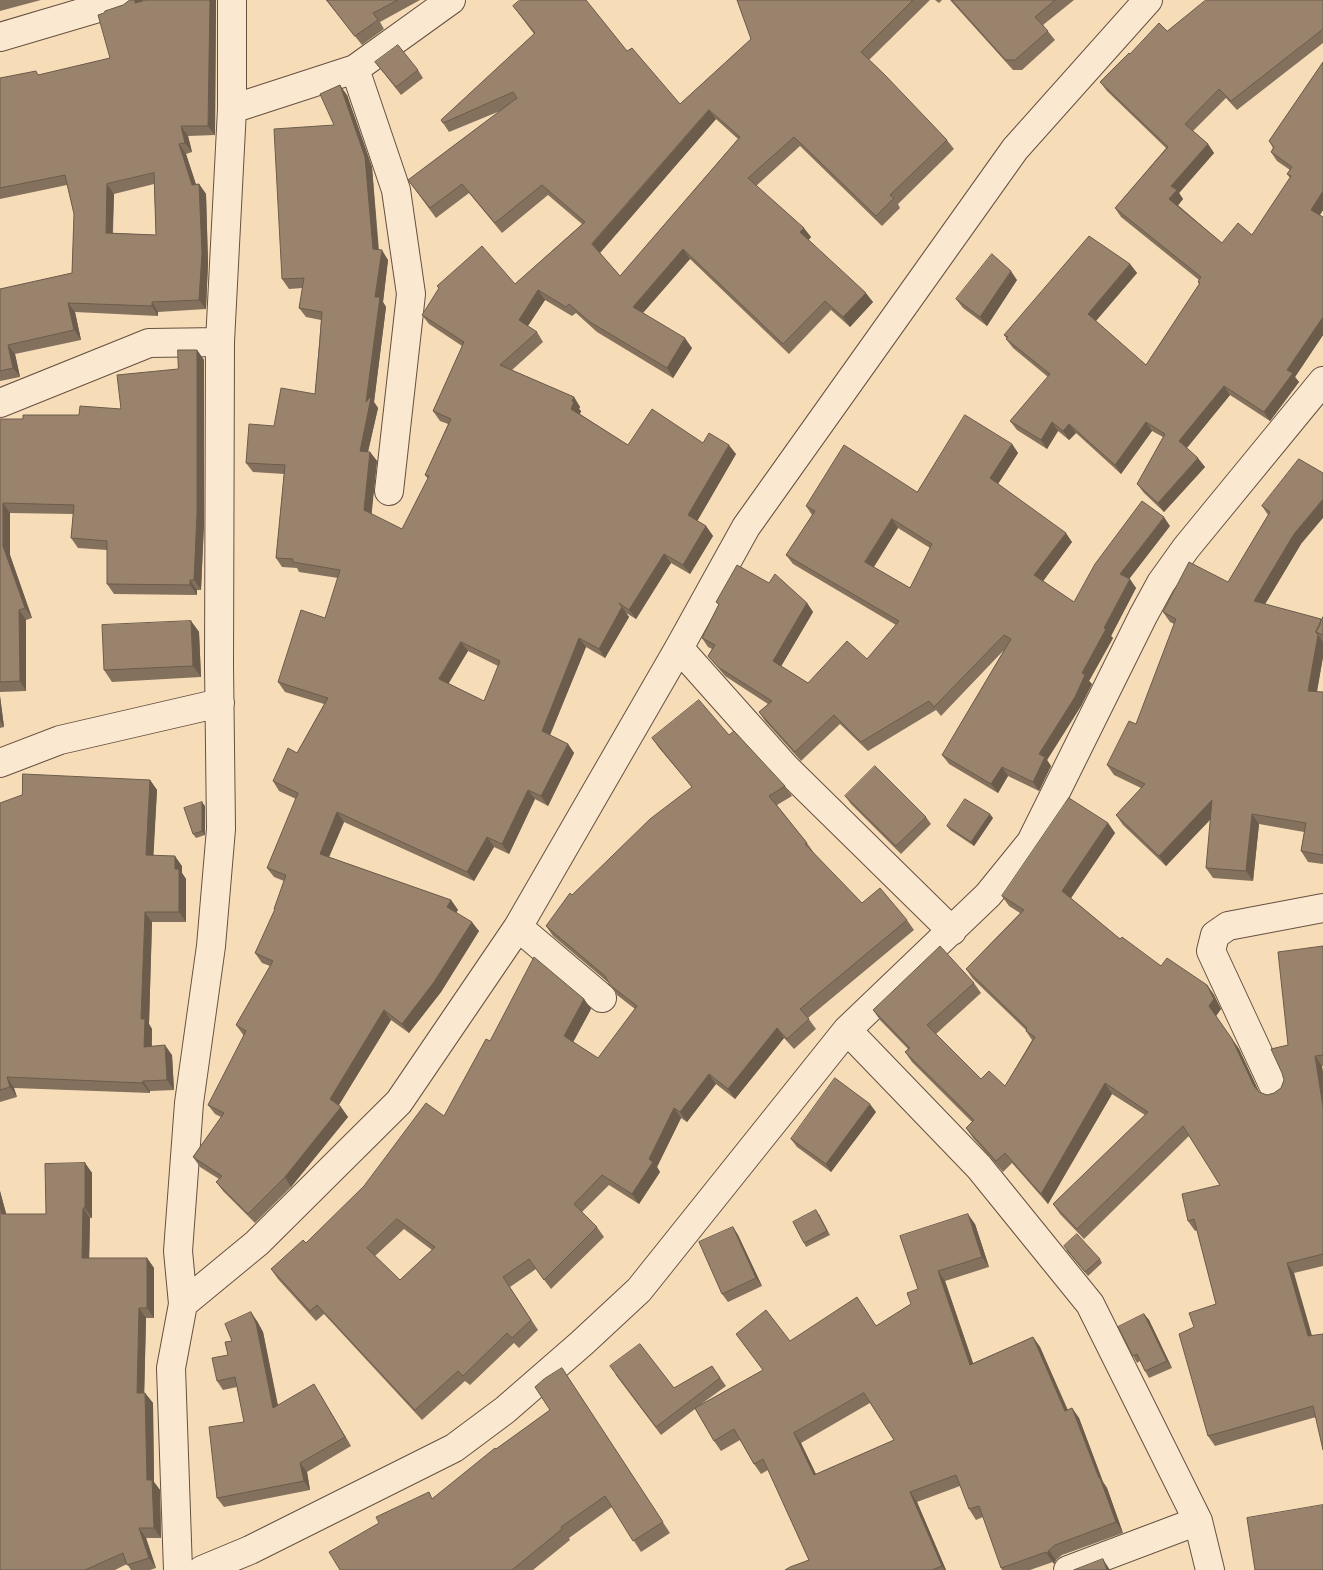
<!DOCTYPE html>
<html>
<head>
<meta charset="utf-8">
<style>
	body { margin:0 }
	canvas { display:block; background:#f7dcb8 }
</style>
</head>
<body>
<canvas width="1323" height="1570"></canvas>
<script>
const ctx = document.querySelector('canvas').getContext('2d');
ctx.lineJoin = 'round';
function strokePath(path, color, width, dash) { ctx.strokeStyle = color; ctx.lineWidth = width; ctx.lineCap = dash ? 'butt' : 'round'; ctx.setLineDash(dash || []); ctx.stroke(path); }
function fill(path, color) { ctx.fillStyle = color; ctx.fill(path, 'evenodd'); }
const minor = new Path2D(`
	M0,37L125,0
	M355,69L396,190L411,294L389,491
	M232,109L355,69L451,0
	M0,403L149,343L220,342
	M679,648L786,768L952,931
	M0,763L60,740L220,703
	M518,927L602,998
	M847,1030L979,1167L1090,1304L1198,1521L1210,1570
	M1275,1089L1211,951L1215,935L1228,926L1323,908
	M183,1304L257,1243L399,1102L518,927L679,648L746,527L1015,149L1148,0
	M178,1570L171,1368L183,1304L178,1251L189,1103L211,946L221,829L219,665L220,342L232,109V0
	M202,1570L250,1550L454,1448L505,1410L582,1343L639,1290L847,1030L988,895L1031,842L1143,616L1161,583L1186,548L1323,381
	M1068,1570L1198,1521`);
const wall = new Path2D(`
	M0,0H41L0,11Z
	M130,0H143V1L216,0L215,135L188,136L192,152L186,154L196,184H199L206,194L208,263L206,309L158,312V316L75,312L81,340L15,354L20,377L0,381V289L72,273L74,214L67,185L0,199V78L39,75L110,58L104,13L123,5ZM154,184L156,235L113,233L114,194Z
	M326,0H420L380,22L384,29L362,45Z
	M737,0H930L869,60L947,140L954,149L898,204L900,208L882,226L800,146L756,186L811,237L808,240L873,302L850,327L831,310L789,354L690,259L643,313L692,348L673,378L597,332L576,313L572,316L545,300L528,326L537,332L543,342L512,370L574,397L580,407L579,409L581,411L580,414L628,445L703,443L736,454L697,521L706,526L713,536L690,574L671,563L636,619L626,613L629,617L605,658L586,647L550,735L568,744L574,753L548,806L535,799L509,854L494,847L474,881L344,822L329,857L451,900L458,910L456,912L479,931L441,992L409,1033L391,1020L339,1105L348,1117L291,1187L255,1223L223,1191L216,1182L219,1179L200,1167L193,1157L221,1117L215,1114L208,1105L244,1036L236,1025L270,966L262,963L255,953L275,910L274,909L284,881L274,877L267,868L296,799L279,791L273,781L297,753L324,704L285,692L278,682L325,618L338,578L299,572L297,568L282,567L276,558L284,474L253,472L246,463L274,426L315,394L321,320L306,317L299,308L303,288L289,289L282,279L334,125L347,95L372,167L379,250L388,260L383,302L386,307L374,402L378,408L368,452H370L377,461L371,514L402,529L428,479L425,475L448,424L440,421L433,411L462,346L429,324L422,315L515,284L582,224L548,195L502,233L469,193L436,218L408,180L500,111L449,132L441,120L534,34L513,6L627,51L680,104L751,39ZM716,119L738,139L620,276L600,253ZM468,651L498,666L484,701L448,683Z
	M935,0H942L939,3Z
	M950,0H1074L1043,25L1055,40L1022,70H1013Z
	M1323,0V43L1237,110L1226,98L1193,131L1208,144L1214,153L1179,193L1183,199L1178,205L1222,243L1252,235L1290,178L1287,174L1290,170L1277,161L1271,152L1273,148L1269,141L1323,62V210L1320,215L1323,217V335L1295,377L1299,382L1270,421L1230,395L1187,448L1205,467L1164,512L1144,493L1137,484L1163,437L1152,431L1121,474L1076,433L1069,440L1058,431L1047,449L1017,430L1010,421L1048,377L1013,348L1006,339H1007L1004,335L1130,264L1137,273L1096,321L1146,365L1199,284L1198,282L1199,280L1121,217L1115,208L1166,148L1107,91L1100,82L1130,54L1167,31Z
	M375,62L418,70L423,78L401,95Z
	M1017,280L987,326L963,308L956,299Z
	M197,350L204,360V524L201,590H197V595L114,594L107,584V550L78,548L71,538L73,514L10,513V555L32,618L26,620V691L0,692V419H23L79,415L121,409L178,369Z
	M1012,444L1018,453L998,484L1072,542L1043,581L1074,602L1170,526L1129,579L1136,588L1111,636L1113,638L1089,681L1092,684L1081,706L1047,760L1051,766L1039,791L1008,776L998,793L949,764L942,755L1004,650L941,716L936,710L868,751L840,724L801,761L765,721L759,712L768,704L725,676L715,664L708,656L712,649L708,647L702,638L719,605L716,602L807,603L813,612L781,666L808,683L867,659L896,625L793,564L786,555L812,515L806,506L917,492ZM898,528L930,548L910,588L874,567Z
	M1299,459L1301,544L1265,604L1322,620L1323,617V657L1317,692H1323V864L1308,862L1301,851L1304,832L1259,824L1253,881L1213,878L1206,868L1211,819L1166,866L1123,825L1116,815L1141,788L1114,775L1107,765L1136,724L1174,624L1170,622L1163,612L1228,582L1268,515L1262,506Z
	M191,621L199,632L201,677L112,682L104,670Z
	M0,696L4,727L0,728Z
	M729,735L785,786L792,796L777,805L807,843L814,853H813L862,903L907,920L914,930L808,1018L816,1029L794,1049L784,1038L735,1099L716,1084L687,1122L681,1118L657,1167L660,1172L639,1204L609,1185L582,1212L597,1227L604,1237L551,1289L536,1269L510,1287L538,1330L519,1348L514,1343L470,1385L465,1381L422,1420L324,1314L316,1321L278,1279L271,1269L306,1243L444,1116L490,1041L584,999L591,1009L573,1042L598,1058L635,1009L617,995L610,984L553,936L546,926L572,895L692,787L659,748L652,738ZM404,1229L432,1250L400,1280L375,1256Z
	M150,780L157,790L153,855L182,866V873L186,879V922H152L149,1024L152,1029V1046L172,1055L174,1090L150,1091V1093L14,1088L17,1097L0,1102V803Z
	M845,796L926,817L931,824L901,854L851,804Z
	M205,806V835L196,838L193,834Z
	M993,818L974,846L950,830L947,826Z
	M1108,823L1115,833L1071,898L1120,939L1161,966L1207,985L1214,995L1221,1009L1216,1016L1239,1049L1259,1092L1267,1095L1274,1093L1281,1088L1284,1080L1288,1045L1323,946V1066H1322L1323,1073V1266L1294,1273L1316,1417L1215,1446L1208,1436L1194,1327L1216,1304L1197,1230L1195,1231L1188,1221L1220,1185L1189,1136L1084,1239L1060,1214L1053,1204L1145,1115L1112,1094L1048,1204L1012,1163L1003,1172L973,1138L966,1128L972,1122L912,1062L905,1052L908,1049L880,1020L873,1010L974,983L981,993L936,1034L981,1079L1005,1086L1032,1040L1026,1031V1030L973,979L966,969L1020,913L1009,906L1002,896Z
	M876,1112L831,1172L797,1147L791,1139Z
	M85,1163L92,1173V1218H90L89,1258H147L154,1268V1318H146L144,1393H145L153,1403L154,1482L160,1490L161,1538H146L156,1568L150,1570H131L127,1564L115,1570H0V1191L6,1214H46Z
	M819,1214L830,1235L806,1247L804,1243Z
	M975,1224L989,1267L945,1281L973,1363L1033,1337L1040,1347L1068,1410L1072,1408L1079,1418L1103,1482L1107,1488L1123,1533L1062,1555L1056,1560L1054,1564L1053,1562L1030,1570H1002L1001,1568L983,1517L976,1520L969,1509L960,1486L917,1502L946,1570H785L809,1560L768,1470L761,1474L754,1464L740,1440L721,1451L714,1441L695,1409L661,1435L615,1374L674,1388L712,1366L726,1386L700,1405L763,1370L736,1334L790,1341L864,1307L876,1326L911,1304L918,1289ZM870,1403L894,1440L816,1474L801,1443Z
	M733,1227L738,1235L762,1286L728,1302L722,1294Z
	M1066,1250L1100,1259L1102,1263L1088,1276Z
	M1144,1314L1149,1320L1172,1368L1149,1378L1145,1371L1140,1361L1137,1363L1133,1356Z
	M257,1321L263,1332L278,1405L320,1394L351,1446L307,1472L310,1490L224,1507L217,1498L244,1422L237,1387L223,1390L217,1381L228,1355L232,1341Z
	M562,1368L670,1533L641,1552L612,1507L569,1538L570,1540L533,1570H340L496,1449L550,1410Z`);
const shadedWall = new Path2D(`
	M135,0H143L142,13L135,3Z
	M210,0H216L215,135L208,126Z
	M340,85L347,95L372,167L379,259L373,249Z
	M709,110L716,119L599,254L592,244Z
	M181,126L188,136L192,152L185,143Z
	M179,144L186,154L199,194L192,185Z
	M1208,144L1214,153L1179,193L1183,199L1176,208L1169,199L1171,186Z
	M107,184L114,194L112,243L106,233Z
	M199,184L206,194L208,263L206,309L199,300Z
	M1323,191V210L1317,219L1311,210Z
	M804,228L811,237L807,242L800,232Z
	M683,249L690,259L640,316L633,307Z
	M382,250L388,260L383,302L386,307L374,402L378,408L366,460L360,451L366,402L375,297Z
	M1130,264L1137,273L1094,323L1088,314Z
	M1011,271L1017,280L987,326L980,317Z
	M538,290L545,300L525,330L519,320Z
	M866,293L873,302L850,327L843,317Z
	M152,302L158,312V316L152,306Z
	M68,303L75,312L81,340L74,330Z
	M1323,317V335L1295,377L1299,382L1270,421L1264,412L1287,370Z
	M685,338L692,348L673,378L667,368Z
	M8,345L15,354L20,377L13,368Z
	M197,350L204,360V524L201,590L194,580Z
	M1224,386L1230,395L1185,450L1179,441Z
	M574,397L580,407L579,409L581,411L578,418L571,409L572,401Z
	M1052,422L1058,431L1047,449L1041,440Z
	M1146,422L1152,431L1121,474L1115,465Z
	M1069,424L1076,433L1069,440L1063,431Z
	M1012,444L1018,453L996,487L990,478Z
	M729,445L736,454L695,525L688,515Z
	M370,452L377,461L371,520L364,510Z
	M1198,458L1205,467L1164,512L1158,503Z
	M1323,499V518L1301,544L1261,611L1254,601L1294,534Z
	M3,503L10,513V555L32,618L25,608L3,546Z
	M1164,517L1170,526L1126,583L1120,574Z
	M892,519L898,528L871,571L865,562Z
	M706,526L713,536L690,574L683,565Z
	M1066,533L1072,542L1041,584L1034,575Z
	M664,554L671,563L636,619L629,610Z
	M1130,579L1136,588L1111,636L1113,638L1089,681L1092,684L1081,706L1047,760L1051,766L1039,791L1033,782L1039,754L1082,673L1104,628Z
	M190,580L197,590V595L190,585Z
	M807,603L813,612L779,670L773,661Z
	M622,607L629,617L605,658L599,649Z
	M19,610L26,620V691L20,681Z
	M191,621L199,632L201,677L193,666Z
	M1318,635L1323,642V657L1315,701L1308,691Z
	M579,638L586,647L548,740L542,731Z
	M461,642L468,651L446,688L439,679Z
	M0,696L4,727L0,721Z
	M568,744L574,753L548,806L541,796Z
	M1002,767L1008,776L998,793L991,784Z
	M150,780L157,790L153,865L146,855Z
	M528,790L535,799L509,854L502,844Z
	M1212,800L1219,810L1166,866L1159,856Z
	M202,802L205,806V835L202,831Z
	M337,812L344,822L326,864L320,854Z
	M990,814L993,818L974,846L971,842Z
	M1252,814L1259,824L1253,881L1246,871Z
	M1108,823L1115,833L1069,901L1062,891Z
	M487,837L494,847L474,881L467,872Z
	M175,856L182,866V873L186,879V922L179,912L175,869Z
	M451,900L458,910L454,916L447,907Z
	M145,912L152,922L149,1024L152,1029L151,1057L144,1047L141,1019Z
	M472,922L479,931L441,992L409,1033L402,1024Z
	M1207,985L1214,995L1221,1009L1216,1016L1209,1006Z
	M584,999L591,1009L571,1046L564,1036Z
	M384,1010L391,1020L337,1108L330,1099Z
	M777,1028L784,1038L735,1099L728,1089Z
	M1232,1039L1239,1049L1261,1096L1254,1086Z
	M165,1045L172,1055L174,1090L167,1080Z
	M1315,1056L1322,1066L1323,1073V1107Z
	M709,1074L716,1084L687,1122L680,1112Z
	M7,1077L14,1088L17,1097L10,1087Z
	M143,1081L150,1091V1093L142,1083Z
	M1105,1083L1112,1094L1048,1204L1041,1194Z
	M870,1104L876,1112L831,1172L826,1164Z
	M341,1107L348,1117L291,1187L285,1177Z
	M674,1108L681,1118L657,1167L660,1172L639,1204L632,1194Z
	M85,1163L92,1173V1218L85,1208Z
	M0,1191L9,1224L2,1214L0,1206Z
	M83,1208L90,1218L89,1268L82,1258Z
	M968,1214L975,1224L989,1267L982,1257Z
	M733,1227L738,1235L762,1286L756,1278Z
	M147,1258L154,1268V1318L147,1308Z
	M1287,1263L1294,1273L1315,1346L1308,1336Z
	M938,1271L945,1281L977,1375L970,1365Z
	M139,1308L146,1318L144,1404L137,1393Z
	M251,1312L257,1321L263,1332L280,1417L273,1408Z
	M1144,1314L1149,1320L1172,1368L1167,1361Z
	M1033,1337L1040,1347L1072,1421L1065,1411Z
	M314,1384L320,1394L351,1446L345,1437Z
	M145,1393L153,1403L154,1482L160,1490L161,1538L154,1528L147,1480Z
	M1072,1408L1079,1418L1103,1482L1107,1488L1123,1533L1116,1522Z
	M794,1433L801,1443L821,1485L814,1475Z
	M300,1463L307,1472L310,1490L304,1481Z
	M910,1492L917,1502L946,1570H945L942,1566Z
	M139,1528L146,1538L156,1568L149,1558Z
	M1049,1550L1056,1560L1054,1564L1047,1554Z
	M1103,1559L1110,1570H1107Z`);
const building = new Path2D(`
	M130,0H135V3L146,0H210L208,126H181L185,143L179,144L192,185L199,184L202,253L199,300L152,302V306L68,303L74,330L8,345L13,368L0,371V289L72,273L74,214L65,175L0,188V78L36,71L38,75L110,58L98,15L104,13L105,11L123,5ZM154,173L156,235L106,233L107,184Z
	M327,0H398L373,13L378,20L355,36Z
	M520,0H586L627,51L632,48L680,104L751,39L737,0H913L861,52L885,75L947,140L890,195L894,198L876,216L794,137L748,178L804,228L800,232L866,293L843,317L825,301L783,344L683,249L633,307L685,338L667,368L590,322L569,304L566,307L538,290L519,320L537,332L500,365L574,397L572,401L574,402L571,409L628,445L652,409L703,443L709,433L729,445L688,515L706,526L683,565L664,554L629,610L619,603L622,607L599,649L579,638L542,731L568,744L541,796L528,790L502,844L487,837L467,872L337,812L320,854L451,900L447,907L472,922L434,982L402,1024L384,1010L330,1099L341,1107L285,1177L248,1214L216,1182L222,1176L193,1157L224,1113L208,1105L246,1031L236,1025L273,961L255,953L275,909H274L286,875L267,868L298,793L273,781L288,748L297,753L328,698L278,682L301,610L325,618L340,570L293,562V559L276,558L285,465L246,463L249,424L274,426L281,388L315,394L320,339L322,312L299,308L304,278L282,279L274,129L334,125L320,94L340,85L365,157L373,249L382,250L375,297H380L366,402L369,398H371L360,451L370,452L364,510L402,529L429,476L425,475L451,419L433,411L464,342L422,315L439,288L437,286L482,246L515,284L585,222L542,185L495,223L462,184L430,208L408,180L517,98L513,92L443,123L441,120L535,33L513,6ZM709,110L740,137L620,276L592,244ZM461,642L500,661L484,701L439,679Z
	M952,0H1055L1035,17L1048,31L1015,60H1006Z
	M1206,0H1323V29L1231,101L1219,89L1185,124L1208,144L1171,186L1177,190L1169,199L1222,243L1238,223L1252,235L1291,176L1287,174L1292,167L1271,152L1274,147L1269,141L1323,62V191L1311,210L1323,217V317L1287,370L1293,373L1264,412L1224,386L1179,441L1198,458L1158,503L1137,484L1165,434L1146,422L1115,465L1069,424L1063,431L1052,422L1041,440L1010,421L1050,374L1006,339L1008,337L1004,335L1089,236L1130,264L1088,314L1146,365L1200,283L1198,282L1201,277L1115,208L1168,147L1100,82L1129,53L1130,54L1159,23L1167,31Z
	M398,45L418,70L396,87L375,62Z
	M992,254L1011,271L980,317L956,299Z
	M178,350H197V514L194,580H190V585L107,584V541L71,538L74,505L3,503V546L25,608L19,610L20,681L0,682V419H23V415H79L80,406L121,409L117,375L178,369Z
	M965,415L1012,444L990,478L1066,533L1034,575L1074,602L1095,564L1142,501L1164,517L1120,574L1130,579L1104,628L1106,629L1082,673L1085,675L1075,697L1039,754L1045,757L1033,782L1002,767L991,784L942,755L1011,639L1004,635L934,707L929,701L861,742L834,715L795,752L759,712L772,701L718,667L708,656L715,645L702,638L719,604L716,602L737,565L769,583L775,574L807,603L773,661L808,683L847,641L867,659L899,621L786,555L815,511L806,506L844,445L917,492ZM892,519L932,544L910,588L865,562Z
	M1299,459L1323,473V499L1294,534L1254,601L1321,619L1320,625L1316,632L1318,635L1308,691L1323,692V855L1301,851L1306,823L1252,814L1246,871L1206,868L1212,800L1159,856L1116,815L1145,784L1107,765L1129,721L1136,724L1176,619L1163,612L1189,562L1228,582L1270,512L1262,506Z
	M1323,617V635L1316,632Z
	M191,621L193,666L104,670L102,625Z
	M699,700L729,735L734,731L785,786L769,796L807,843L805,844L862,903L880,888L907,920L800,1009L809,1019L787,1039L777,1028L728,1089L709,1074L680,1112L674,1108L649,1159L653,1162L632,1194L602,1175L574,1204L597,1227L544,1280L529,1259L503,1277L531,1320L512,1338L507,1333L463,1376L458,1371L415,1410L317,1305L310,1311L271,1269L303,1240L306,1243L364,1186L426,1103L444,1116L486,1039L490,1041L534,957L584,999L564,1036L598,1058L637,1006L610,985L605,976L546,926L570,893L572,895L650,819L692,787L652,738ZM397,1219L435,1247L400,1280L367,1248Z
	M875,766L926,817L896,846L845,796Z
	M23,774L150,780L146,855L175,856V869H179V912H145L141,1019H145L144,1047L165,1045L167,1080L143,1081L142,1083L7,1077L10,1087L0,1090V803L22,795Z
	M1069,798L1108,823L1062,891L1120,939L1122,937L1161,966L1167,958L1207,985L1214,999L1209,1006L1232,1039L1254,1086L1259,1092L1267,1095L1274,1093L1281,1088L1284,1080L1282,1073L1271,1049L1288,1045L1278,952L1323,946V1055L1315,1056L1323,1107V1254L1287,1263L1308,1336L1323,1334V1450L1313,1406L1208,1436L1179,1334L1194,1327L1189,1313L1216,1304L1194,1219L1188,1221L1182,1194L1220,1185L1183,1126L1077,1229L1053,1204L1148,1112L1105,1083L1041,1194L1005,1153L996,1161L966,1128L974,1120L905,1052L910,1048L873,1010L940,946L974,983L927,1025L981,1079L989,1071L1005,1086L1035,1037L1026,1031L1027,1028L966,969L1024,910L1002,896Z
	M965,799L990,814L971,842L947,826Z
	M202,802V831L193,834L184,808Z
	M835,1078L870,1104L826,1164L791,1139Z
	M85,1163V1208H83L82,1258H147V1308H139L137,1393H145L147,1480H152L154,1528H139L149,1558L127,1565L123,1553L85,1570H0V1206L2,1214H46L45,1164Z
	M816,1210L827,1231L804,1243L793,1222Z
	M968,1214L982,1257L938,1271L970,1365L1033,1337L1065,1411L1072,1408L1099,1478H1100L1116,1522L1055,1545L1049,1550L1047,1554L1046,1552L1001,1568L979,1506L969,1509L956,1475L910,1492L942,1566L932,1570H785L790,1567L809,1560L763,1459L754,1464L734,1429L714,1441L695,1408L763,1370L736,1334L766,1310L790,1341L857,1297L876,1326L911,1304L907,1293L918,1289L900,1236ZM864,1393L894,1440L814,1475L794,1433Z
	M733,1227L756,1278L722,1294L699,1242Z
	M1077,1234L1100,1259L1085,1272L1064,1246Z
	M251,1312L256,1323L273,1408L314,1384L345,1437L300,1463L304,1481L217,1498L209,1427L244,1422L235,1377L217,1381L212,1358L228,1355L225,1342L232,1341L225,1324Z
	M1144,1314L1167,1361L1145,1371L1137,1354L1133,1356L1118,1327Z
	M640,1344L674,1388L712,1366L720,1378L656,1427L610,1366Z
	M562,1368L663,1522L633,1541L605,1496L561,1527L562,1529L512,1570H340L329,1552L379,1523L376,1517L429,1492L432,1499L495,1448L496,1449L550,1410L535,1387L544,1379Z
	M1323,1505V1570H1255L1247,1518Z
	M1103,1559L1107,1570H1074Z`);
strokePath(minor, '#665141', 30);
strokePath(minor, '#fae8d1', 28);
fill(wall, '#84715d');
fill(shadedWall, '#6c5c4c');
fill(building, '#9a836c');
strokePath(building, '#6c5c4c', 1);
</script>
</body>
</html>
